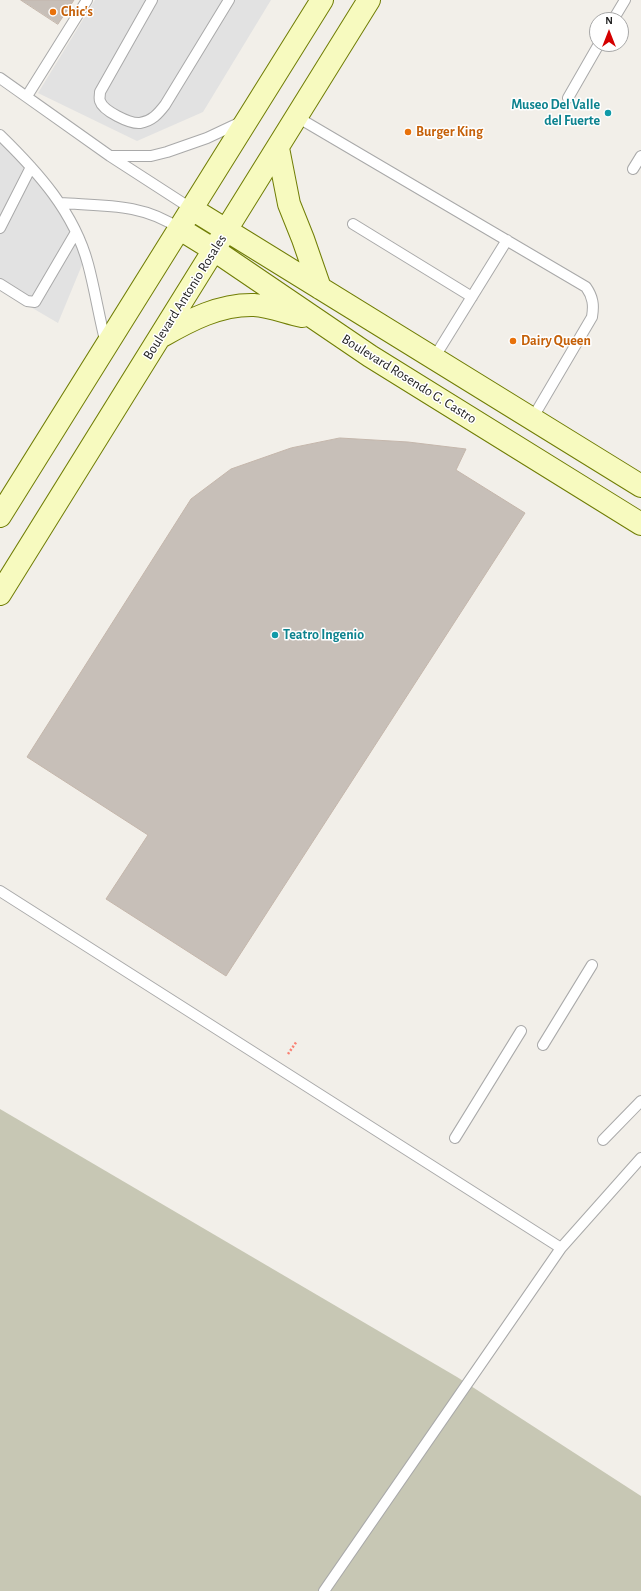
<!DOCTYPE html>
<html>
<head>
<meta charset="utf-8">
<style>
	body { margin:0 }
	#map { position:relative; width:641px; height:1591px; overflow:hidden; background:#f2efe9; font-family:"Alegreya Sans",sans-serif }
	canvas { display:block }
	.north { position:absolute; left:589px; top:12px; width:40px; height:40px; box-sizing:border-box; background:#fff; border:1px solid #a7a7a7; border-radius:50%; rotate:0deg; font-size:11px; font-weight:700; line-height:16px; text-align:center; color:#222 }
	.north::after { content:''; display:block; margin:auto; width:14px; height:18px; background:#d40000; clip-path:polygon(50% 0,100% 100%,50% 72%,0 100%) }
</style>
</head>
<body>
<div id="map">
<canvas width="641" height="1591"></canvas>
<div class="north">N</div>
</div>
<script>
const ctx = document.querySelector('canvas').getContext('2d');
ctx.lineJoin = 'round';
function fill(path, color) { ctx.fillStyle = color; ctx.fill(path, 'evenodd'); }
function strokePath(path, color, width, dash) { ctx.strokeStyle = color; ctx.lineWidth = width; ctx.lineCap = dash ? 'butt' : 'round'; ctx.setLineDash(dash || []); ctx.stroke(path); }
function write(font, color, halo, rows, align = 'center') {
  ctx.font = font + ' "Alegreya Sans",sans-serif'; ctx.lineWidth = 3; ctx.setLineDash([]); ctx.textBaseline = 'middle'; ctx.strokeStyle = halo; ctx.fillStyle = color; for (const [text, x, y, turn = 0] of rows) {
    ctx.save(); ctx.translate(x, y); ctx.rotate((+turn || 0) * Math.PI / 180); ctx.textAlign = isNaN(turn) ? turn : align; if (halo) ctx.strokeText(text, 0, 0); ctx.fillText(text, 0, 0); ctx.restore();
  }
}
const construction = new Path2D(`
	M0,1109L457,1377L641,1496V1591H0Z`);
const parking = new Path2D(`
	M95,0H271L203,112L137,141L38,93Z
	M0,138L59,198L89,248L58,323L0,289Z`);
const building = new Path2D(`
	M21,0H74L58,24Z
	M340,438L408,442L466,449L456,470L525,513L226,976L106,899L148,835L27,757L191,499L231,469L291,448Z`);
const path = new Path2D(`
	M288,1054L297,1041`);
const lane = new Path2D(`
	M152,0L100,92C100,95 99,99 100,101C103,111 130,124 140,123C152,121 158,114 165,105L229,0
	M613,20L625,0
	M0,78L110,156H151L167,152L207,138L241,122
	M27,96L87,0
	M568,98L599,44
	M297,117L586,287C593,297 594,305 592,317L532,419
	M0,135C38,172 74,212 88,264C95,290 99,317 106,344
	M110,156L192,209
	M633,169L641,156
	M60,203C104,206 143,203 180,229
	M353,224L472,297
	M0,228L31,167
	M0,284L27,301L35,302L76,232
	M434,358L507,240
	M0,891L561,1248
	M543,1045L592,965
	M455,1138L521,1031
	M603,1140L641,1101
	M324,1591L561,1248L641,1158`);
const secondary = new Path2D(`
	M278,148L289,204L303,239L320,288
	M192,209L641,486
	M180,229L214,250L370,356L641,524
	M162,336C190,320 220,304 254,305C270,306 287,313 302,316
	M0,516L322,0
	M0,594L369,0`);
const markers = [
	[53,12,4,"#e8710a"],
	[608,113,4,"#0f9aa8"],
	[408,132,4,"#e8710a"],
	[513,341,4,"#e8710a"],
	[275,635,4,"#0f9aa8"]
];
const foodNames = [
	["Chic's",61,12],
	["Burger King",416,132],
	["Dairy Queen",521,341]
];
const cultureNames = [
	["Museo Del Valle",600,105],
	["del Fuerte",600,121],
	["Teatro Ingenio",283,635,"left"]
];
const streetNames = [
	["Boulevard Antonio Rosales",185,297,-58],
	["Boulevard Rosendo G. Castro",409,379,32]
];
fill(construction, '#c7c7b4');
fill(parking, '#e2e2e2');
fill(building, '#c7bfb8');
strokePath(building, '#c4b6ab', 1);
strokePath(lane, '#a9a9a9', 12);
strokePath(secondary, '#707d05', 24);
strokePath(path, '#fa8072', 2.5, [2, 2]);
strokePath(lane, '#fff', 10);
strokePath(secondary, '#f7fabf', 22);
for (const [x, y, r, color] of markers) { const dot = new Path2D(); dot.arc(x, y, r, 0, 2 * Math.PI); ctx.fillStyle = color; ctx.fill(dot); strokePath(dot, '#fff', 1.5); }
write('bold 14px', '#c56008', '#fff', foodNames, 'left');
write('bold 14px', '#0d838f', '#fff', cultureNames, 'right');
write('14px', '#222', '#fff', streetNames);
</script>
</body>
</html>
